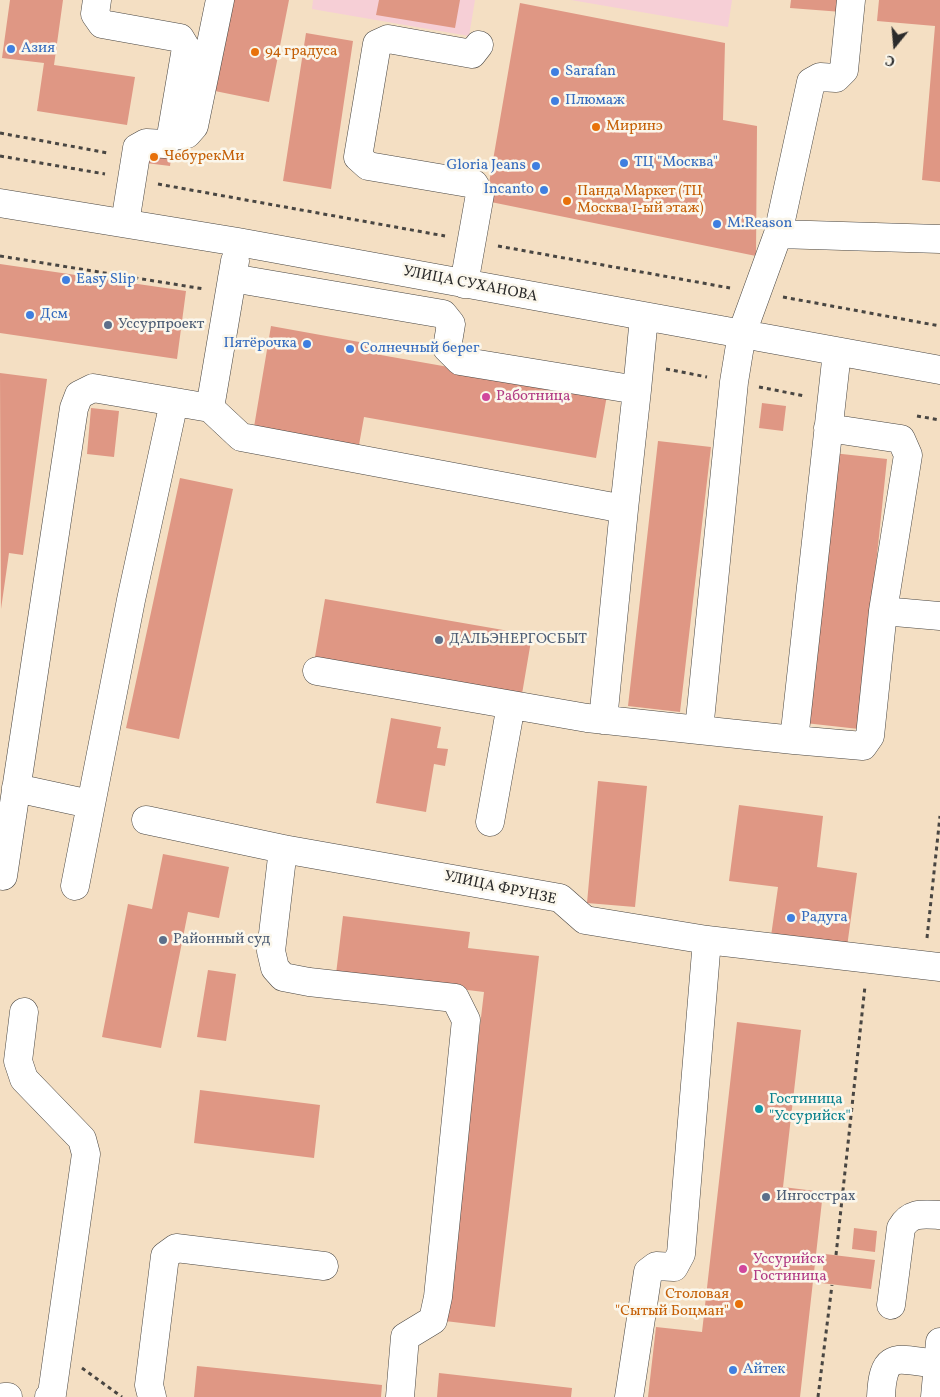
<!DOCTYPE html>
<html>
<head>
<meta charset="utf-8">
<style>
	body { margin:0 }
	#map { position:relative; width:940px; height:1397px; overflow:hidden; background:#f4dfc3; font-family:Vollkorn,serif }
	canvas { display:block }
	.north { position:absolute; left:870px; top:20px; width:50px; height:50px; -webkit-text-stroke:4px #fbf7ec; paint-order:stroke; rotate:197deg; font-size:14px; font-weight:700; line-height:20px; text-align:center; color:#2b2b2b }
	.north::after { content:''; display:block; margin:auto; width:18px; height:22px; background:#2b2b2b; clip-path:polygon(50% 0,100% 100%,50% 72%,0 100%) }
</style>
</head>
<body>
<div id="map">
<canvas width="940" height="1397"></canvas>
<div class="north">С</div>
</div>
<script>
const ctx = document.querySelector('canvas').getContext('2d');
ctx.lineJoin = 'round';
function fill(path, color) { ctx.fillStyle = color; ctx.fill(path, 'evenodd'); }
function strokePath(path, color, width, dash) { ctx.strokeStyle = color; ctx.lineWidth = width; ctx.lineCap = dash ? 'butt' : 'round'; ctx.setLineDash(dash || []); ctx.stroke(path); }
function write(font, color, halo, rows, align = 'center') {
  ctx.font = font + ' Vollkorn,serif'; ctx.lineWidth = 5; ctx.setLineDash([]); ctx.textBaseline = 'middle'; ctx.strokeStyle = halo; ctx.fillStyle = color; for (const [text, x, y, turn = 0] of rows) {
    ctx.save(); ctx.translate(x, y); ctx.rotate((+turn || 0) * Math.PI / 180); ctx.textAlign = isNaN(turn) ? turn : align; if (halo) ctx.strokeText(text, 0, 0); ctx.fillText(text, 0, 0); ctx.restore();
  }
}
const built = new Path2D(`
	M313,0H475L469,36L312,9Z
	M571,0H732L728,27Z`);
const building = new Path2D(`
	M10,0H63L54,65L135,77L127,125L37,111L44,63L2,58Z
	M227,0H289L269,102L210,90Z
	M379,0H460L455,28L376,15Z
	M791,0H843L842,12L790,8Z
	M879,0H940V182L922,180L935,26L877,21Z
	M520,3L725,43L723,120L757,126L756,256L486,201Z
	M306,33L353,41L331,189L283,181Z
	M148,147L172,151L170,166L146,163Z
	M0,264L186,291L177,359L0,333Z
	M271,326L376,345L375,354L607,395L596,458L364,417L359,445L254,427Z
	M0,373L47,379L23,555L9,553L1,609Z
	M762,403L786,406L783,431L759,428Z
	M91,408L119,411L114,457L87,454Z
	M658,441L711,447L680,712L628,706Z
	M833,453L887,459L859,729L805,723Z
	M180,478L233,489L179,739L126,728Z
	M325,599L532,635L522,694L315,657Z
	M391,718L441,727L437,748L448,749L445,766L434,764L426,812L376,803Z
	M598,781L647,786L635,907L587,903Z
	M739,805L823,816L817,867L857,873L847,947L771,936L778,887L729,881Z
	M163,854L229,867L219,918L188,912L161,1048L102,1037L128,904L152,909Z
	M343,916L470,932L468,948L539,956L495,1327L445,1321L484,992L336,974Z
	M208,970L236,974L226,1041L197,1037Z
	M737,1022L801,1030L783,1187L823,1192L800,1397H648L656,1327L702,1332Z
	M200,1090L320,1105L314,1158L194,1143Z
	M854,1228L877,1231L875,1252L852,1249Z
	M825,1254L875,1260L871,1289L821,1283Z
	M197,1366L382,1385L381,1397H194Z
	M439,1373L572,1388L571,1397H437Z`);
const path = new Path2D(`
	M0,133L108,153
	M0,156L105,174
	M158,184L445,236
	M498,246L730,288
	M0,256L204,289
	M783,297L940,326
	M666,369L707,377
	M759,387L805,396
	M917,416L940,420
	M927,938L940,816
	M836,1255L865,986
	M82,1368L122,1397
	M818,1397L832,1285`);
const minor = new Path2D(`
	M97,0L95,14L102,24L180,38L186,48L171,136L165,144L146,143L137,148L125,223
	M171,136L187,134L194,126L220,0
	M0,203L238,242L940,370
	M778,234L811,82L820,77L836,78L844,70L851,0
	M464,284L480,194L474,184L368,166L358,157L377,44L388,39L472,54L479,45
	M837,352L794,740L863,746L870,736L883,611L940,616
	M637,390L644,317
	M210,408L241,437L624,509L637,390L460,361L447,348L451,324L443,314L232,278
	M828,428L901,439L908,455L883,611
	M317,671L587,718L699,730L734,382L742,333L778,234L940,239
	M603,720L624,509
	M699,730L794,740
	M16,788L90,804
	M146,820L283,849L560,898L585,920L707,940L940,967
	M490,822L511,705
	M283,849L271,951L275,968L283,977L309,982L455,998L466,1020L438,1297L433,1320L405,1337L400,1397
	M3,876L74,408L79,395L93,388L210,408L235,261
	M75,886L131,600L174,402
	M24,1012L18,1061L24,1079L82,1139L86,1154L52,1394L49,1397
	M891,1305L901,1228C910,1212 922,1214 940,1215
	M4,1397H8
	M152,1397L149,1385L165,1256L176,1248L324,1266
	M629,1397L648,1272L656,1266L674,1267L681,1254L707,940
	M881,1397C883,1348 898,1360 938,1364`);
const major = new Path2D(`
	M935,1397L940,1342`);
const markers = [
	[11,49,5,"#3f7fe0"],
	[255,52,5,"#e8710a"],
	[555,72,5,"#3f7fe0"],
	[555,101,5,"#3f7fe0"],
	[596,127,5,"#e8710a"],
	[154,157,5,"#e8710a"],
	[624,163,5,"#3f7fe0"],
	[536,166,5,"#3f7fe0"],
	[544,190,5,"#3f7fe0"],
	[567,201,5,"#e8710a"],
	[717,224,5,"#3f7fe0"],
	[66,280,5,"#3f7fe0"],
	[30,315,5,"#3f7fe0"],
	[108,325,5,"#5c6f8a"],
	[307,344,5,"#3f7fe0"],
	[350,349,5,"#3f7fe0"],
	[486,397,5,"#d1479c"],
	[439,640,5,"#5c6f8a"],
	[791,918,5,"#3f7fe0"],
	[163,940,5,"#5c6f8a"],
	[759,1109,5,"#0f9aa8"],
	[766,1197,5,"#5c6f8a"],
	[743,1269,5,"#d1479c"],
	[739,1304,5,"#e8710a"],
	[733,1370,5,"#3f7fe0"]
];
const shopNames = [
	["Азия",21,49],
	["Sarafan",565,72],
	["Плюмаж",565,101],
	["ТЦ \"Москва\"",634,163],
	["Gloria Jeans",526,166,"right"],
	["Incanto",534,190,"right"],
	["M.Reason",727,224],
	["Easy Slip",76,280],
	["Дсм",40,315],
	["Пятёрочка",297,344,"right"],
	["Солнечный берег",360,349],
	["Радуга",801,918],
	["Айтек",743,1370]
];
const foodNames = [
	["94 градуса",265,52],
	["Миринэ",606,127],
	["ЧебурекМи",164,157],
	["Панда Маркет (ТЦ",577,192],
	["Москва 1-ый этаж)",577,209],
	["Столовая",729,1295,"right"],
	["\"Сытый Боцман\"",729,1312,"right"]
];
const streetNames = [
	["УЛИЦА СУХАНОВА",470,285,11],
	["УЛИЦА ФРУНЗЕ",500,889,12]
];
const serviceNames = [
	["Уссурпроект",118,325],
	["ДАЛЬЭНЕРГОСБЫТ",449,640],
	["Районный суд",173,940],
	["Ингосстрах",776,1197]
];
const hotelNames = [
	["Работница",496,397],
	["Уссурийск",753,1260],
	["Гостиница",753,1277]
];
const cultureNames = [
	["Гостиница",769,1100],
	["\"Уссурийск\"",769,1117]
];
fill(built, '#f6cfd6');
fill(building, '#df9784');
strokePath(minor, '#494642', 29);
strokePath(major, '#494642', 29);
strokePath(path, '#494642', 3, [4, 4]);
strokePath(minor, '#fff', 28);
strokePath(major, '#fff', 28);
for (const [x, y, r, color] of markers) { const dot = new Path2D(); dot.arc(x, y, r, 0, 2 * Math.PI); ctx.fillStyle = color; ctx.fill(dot); strokePath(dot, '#fbf7ec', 2); }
write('15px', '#366cbe', '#fbf7ec', shopNames, 'left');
write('15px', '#c56008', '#fbf7ec', foodNames, 'left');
write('15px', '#2b2b2b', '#fbf7ec', streetNames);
write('15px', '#4e5e75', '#fbf7ec', serviceNames, 'left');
write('15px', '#b23c85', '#fbf7ec', hotelNames, 'left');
write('15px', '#0d838f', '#fbf7ec', cultureNames, 'left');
</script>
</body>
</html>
